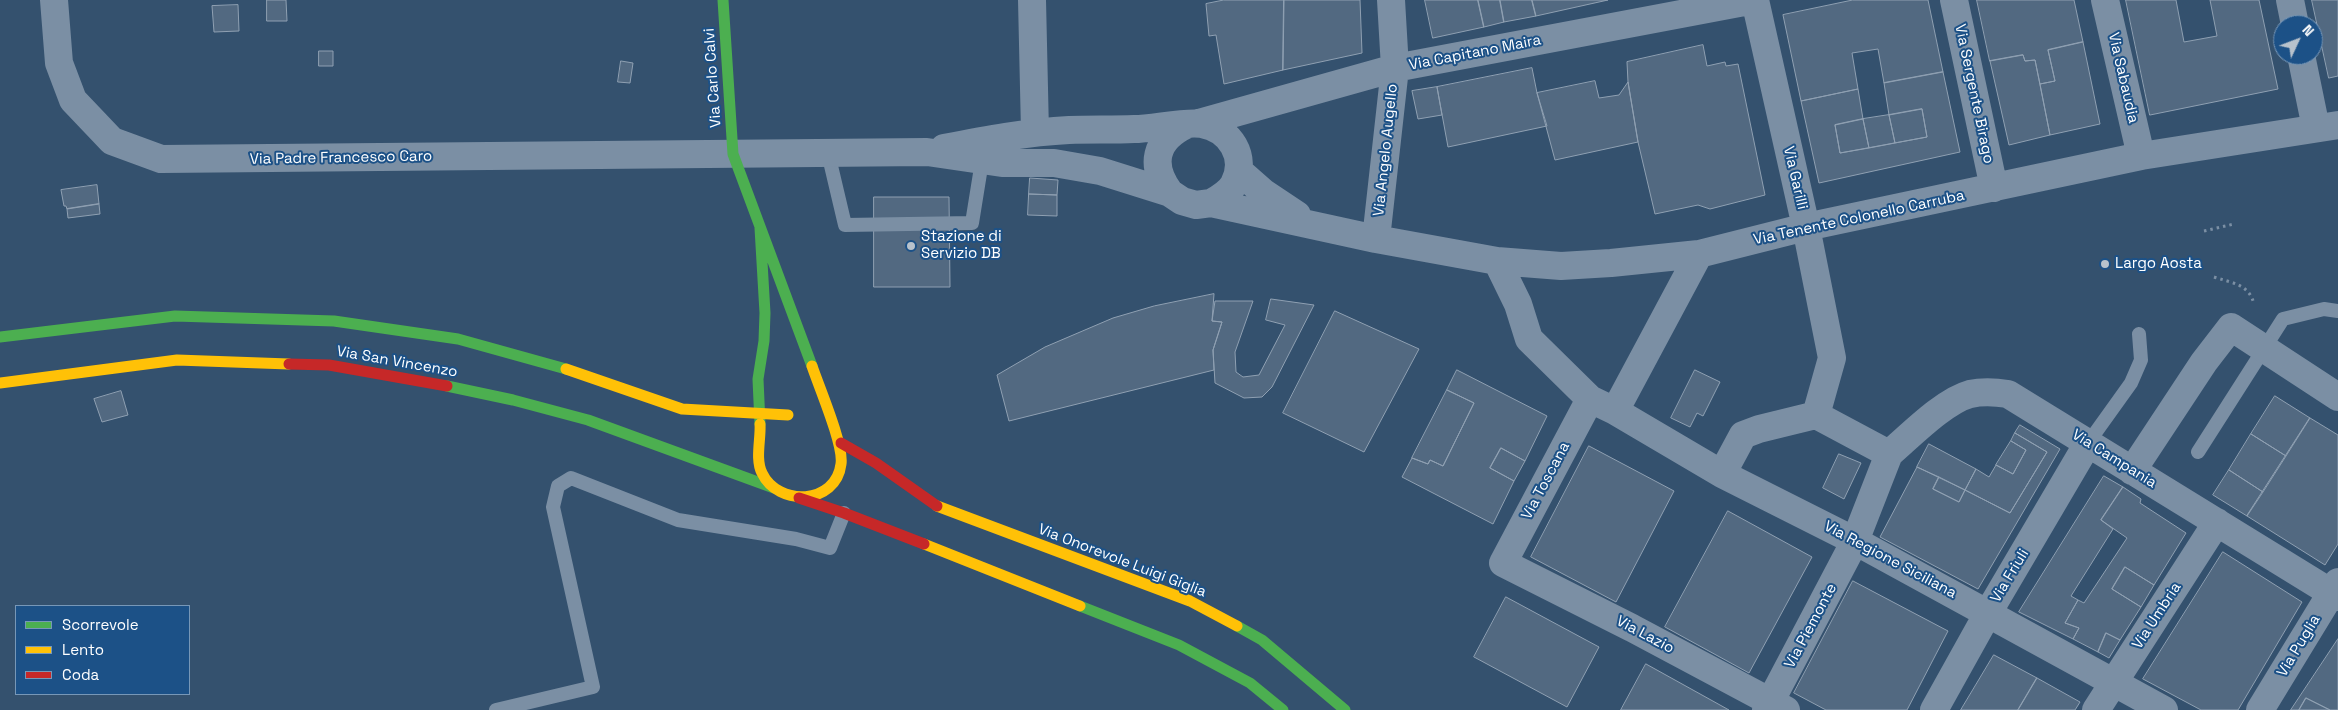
<!DOCTYPE html>
<html>
<head>
<meta charset="utf-8">
<style>
	body { margin:0 }
	#map { position:relative; width:2338px; height:710px; overflow:hidden; background:#34516e; font-family:"Space Grotesk",sans-serif }
	canvas { display:block }
	.legend { position:absolute; left:15px; top:605px; width:175px; height:90px; box-sizing:border-box; background:#1c5187; border:1px solid #7797b7; margin:0; padding:6px 9px; list-style:none; font-size:15px; color:#fff }
	.legend li { display:flex; align-items:center; gap:10px; height:25px }
	.legend b { width:25px; border:1px solid #7797b7 }
	.north { position:absolute; left:2273px; top:15px; width:50px; height:50px; box-sizing:border-box; background:#1c5187; border:1px solid #7797b7; border-radius:50%; rotate:47deg; font-size:14px; font-weight:700; line-height:20px; text-align:center; color:#fff }
	.north::after { content:''; display:block; margin:auto; width:18px; height:22px; background:#b8c2cc; clip-path:polygon(50% 0,100% 100%,50% 72%,0 100%) }
</style>
</head>
<body>
<div id="map">
<canvas width="2338" height="710"></canvas>
<ul class="legend">
<li><b style="height:6px;background:#4caf50"></b>Scorrevole</li>
<li><b style="height:6px;background:#ffc107"></b>Lento</li>
<li><b style="height:6px;background:#c62828"></b>Coda</li>
</ul>
<div class="north">N</div>
</div>
<script>
const ctx = document.querySelector('canvas').getContext('2d');
ctx.lineJoin = 'round';
function fill(path, color) { ctx.fillStyle = color; ctx.fill(path, 'evenodd'); }
function strokePath(path, color, width, dash) { ctx.strokeStyle = color; ctx.lineWidth = width; ctx.lineCap = dash ? 'butt' : 'round'; ctx.setLineDash(dash || []); ctx.stroke(path); }
function write(font, color, halo, rows, align = 'center') {
  ctx.font = font + ' "Space Grotesk",sans-serif'; ctx.lineWidth = 4; ctx.setLineDash([]); ctx.textBaseline = 'middle'; ctx.strokeStyle = halo; ctx.fillStyle = color; for (const [text, x, y, turn = 0] of rows) {
    ctx.save(); ctx.translate(x, y); ctx.rotate((+turn || 0) * Math.PI / 180); ctx.textAlign = isNaN(turn) ? turn : align; if (halo) ctx.strokeText(text, 0, 0); ctx.fillText(text, 0, 0); ctx.restore();
  }
}
const building = new Path2D(`
	M267,0H286L287,21H267Z
	M1224,0H1284L1283,70L1224,84L1216,35L1209,36L1206,4Z
	M1284,0H1360L1362,53L1283,70Z
	M1425,0H1478L1484,27L1433,38Z
	M1478,0H1500L1504,22L1484,27Z
	M1500,0H1532L1536,16L1504,22Z
	M1532,0H1608L1536,16Z
	M1853,0H1928L1943,72L1884,83L1878,49L1852,53L1858,89L1801,101L1783,15Z
	M1977,0H2074L2083,42L2048,50L2055,81L2040,84L2035,60L2025,61L2023,55L1990,61Z
	M2126,0H2176L2184,42L2217,36L2210,0H2259L2278,89L2150,115Z
	M2312,0H2338V76L2329,78Z
	M238,5L239,31L214,32L212,6Z
	M2083,42L2100,124L2050,135L2040,84L2055,81L2048,50Z
	M1703,45L1707,66L1725,62L1726,66L1738,64L1765,195L1710,209L1698,205L1655,214L1638,142L1628,82L1627,62Z
	M319,51H333V66H319Z
	M2023,55L2025,61L2035,60L2050,135L2009,145L1990,61Z
	M621,61L633,63L630,83L618,82Z
	M1532,68L1537,93L1547,126L1448,147L1437,87Z
	M1943,72L1960,152L1819,183L1801,101L1858,89L1863,119L1835,125L1840,153L1927,137L1922,109L1889,115L1884,83Z
	M1595,81L1599,98L1619,95L1628,82L1638,142L1555,160L1537,93Z
	M1437,87L1442,115L1418,119L1412,91Z
	M1922,109L1927,137L1895,143L1889,115Z
	M1889,115L1895,143L1869,148L1863,119Z
	M1863,119L1869,148L1840,153L1835,125Z
	M1030,178L1058,180L1057,195L1029,194Z
	M97,185L99,204L67,209L66,206H64L61,190Z
	M1029,194L1057,195V216L1028,215Z
	M874,197H949L950,287H874Z
	M99,204L100,214L68,218L67,209Z
	M1214,294L1212,321L1222,322L1213,350L1214,370L1009,421L997,375L1045,347L1113,318L1154,306Z
	M1271,299L1314,305L1272,387L1262,397L1244,398L1215,383L1213,350L1222,322L1212,321L1215,301H1253L1235,352L1236,372L1243,377L1259,375L1285,325L1266,320Z
	M1335,311L1419,349L1364,452L1283,413Z
	M1457,370L1547,416L1525,461L1501,448L1490,468L1514,481L1493,524L1402,477L1412,458L1428,464L1430,460L1443,466L1474,403L1447,390Z
	M1695,370L1720,382L1703,416L1697,413L1690,427L1671,418Z
	M1447,390L1474,403L1443,466L1430,460L1428,464L1412,458Z
	M121,391L128,415L102,422L94,399Z
	M2275,396L2310,418L2286,456L2251,434Z
	M2310,418L2338,435V544L2325,565L2247,516Z
	M2020,425L2060,449L1978,589L1880,537L1917,467L1939,477L1933,489L1959,502L1965,490L2010,513L2047,452L2015,433Z
	M2015,433L2047,452L2010,513L1965,490L1976,469L1989,477L1996,465L2013,474L2026,450L2011,441Z
	M2251,434L2286,456L2263,492L2229,470Z
	M2011,441L2026,450L2013,474L1996,465Z
	M1929,444L1976,469L1965,490L1917,467Z
	M1589,446L1674,491L1616,602L1531,557Z
	M1501,448L1525,461L1514,481L1490,468Z
	M1839,454L1861,463L1844,499L1823,488Z
	M2229,470L2263,492L2247,516L2213,495Z
	M2104,476L2123,487L2101,520L2113,529L2071,596L2078,600L2065,623L2079,628L2073,639L2019,612Z
	M1939,477L1965,490L1959,502L1933,489Z
	M2123,487L2141,499L2140,503L2186,533L2154,585L2125,567L2112,589L2141,607L2120,640L2106,633L2098,652L2073,639L2079,628L2065,623L2078,600L2084,603L2127,538L2101,520Z
	M1728,511L1812,557L1749,673L1665,627Z
	M2223,552L2302,602L2238,710H2201L2143,679Z
	M2125,567L2154,585L2141,607L2112,589Z
	M1853,581L1948,631L1907,710H1826L1794,693Z
	M1506,597L1599,647L1567,707L1474,657Z
	M2106,633L2120,640L2109,658L2098,652Z
	M2338,639V710H2330L2306,698L2299,710H2291Z
	M1994,655L2037,678L2018,710H1961Z
	M1646,664L1729,710H1621Z
	M2037,678L2080,702L2075,710H2018Z
	M2306,698L2330,710H2299Z`);
const path = new Path2D(`
	M2204,231L2234,224
	M2214,277C2232,283 2249,284 2254,304`);
const lane = new Path2D(`
	M828,153L845,225L972,223L982,161
	M2088,443L2131,383L2141,360L2139,334
	M2198,452L2283,319L2324,309L2338,311
	M496,710L593,687L553,507L558,486L571,478L678,520L796,539L830,548L844,513`);
const street = new Path2D(`
	M54,0L59,63L73,100L112,141L161,159L927,152L1002,163H1054L1100,171L1170,193L1182,201L1196,205L1211,203L1376,239L1497,261L1561,266L1611,263L1699,254L1806,227L2141,156L2338,125
	M1032,0L1035,132
	M1755,0L1806,227L1832,358L1816,415
	M1954,0L1994,188
	M2105,0L2141,156
	M2290,0L2295,25
	M2301,55L2316,128
	M1199,123L1395,68L1755,0
	M944,148C985,140 1027,132 1069,130C1090,129 1112,130 1134,129C1152,129 1187,121 1202,124C1230,129 1248,157 1234,184C1229,193 1220,198 1211,203
	M1239,171L1264,193L1297,215
	M1170,193C1149,165 1155,140 1186,125
	M1376,239L1395,68L1391,0
	M1497,261L1518,304L1529,339L1590,399L1615,411L1722,474L1855,541L2164,710
	M1590,399L1503,563L1632,628L1786,710
	M1615,411L1699,254
	M1889,454C1910,436 1944,401 1970,394C1983,391 1996,392 2008,394L2338,597
	M2132,471L2204,362L2231,327L2338,397
	M1722,474L1743,435L1759,429L1816,415L1889,454L1855,541L1766,710
	M1934,710L1988,613L2088,443
	M2096,710L2217,522
	M2260,710L2338,582`);
const fast = new Path2D(`
	M723,0L733,154L812,366
	M760,228L765,313L764,341L758,379L760,424
	M0,337L175,316L334,321L458,339L566,369
	M447,386L513,400L588,420L774,488
	M1080,606L1179,645L1250,683L1283,710
	M1237,626L1262,640L1345,710`);
const slow = new Path2D(`
	M566,369L682,409L788,415
	M0,383L177,360L289,364
	M760,424C761,439 755,459 762,473C778,507 836,505 841,464C844,445 819,387 812,366
	M937,506L1190,601L1237,626
	M924,544L1080,606`);
const jam = new Path2D(`
	M289,364L329,365L447,386
	M841,443L876,463L937,506
	M799,498L844,513L924,544`);
const markers = [
	[911,246,5,"#b8c2cc"],
	[2105,264,5,"#b8c2cc"]
];
const streetNames = [
	["Via Capitano Maira",1475,53,-11],
	["Via Carlo Calvi",713,78,-94],
	["Via Sabaudia",2123,78,77],
	["Via Sergente Birago",1974,94,78],
	["Via Angelo Augello",1386,150,-84],
	["Via Padre Francesco Caro",341,158,-1],
	["Via Garilli",1795,178,77],
	["Via Tenente Colonello Carruba",1859,218,-12],
	["Via San Vincenzo",397,362,10],
	["Via Campania",2114,459,32],
	["Via Toscana",1546,481,-62],
	["Via Regione Siciliana",1890,560,28],
	["Via Onorevole Luigi Giglia",1122,561,21],
	["Via Friuli",2010,576,-59],
	["Via Umbria",2157,616,-57],
	["Via Piemonte",1811,626,-62],
	["Via Lazio",1645,635,28],
	["Via Puglia",2299,646,-59]
];
const poiNames = [
	["Stazione di",921,237],
	["Servizio DB",921,254],
	["Largo Aosta",2115,264]
];
fill(building, '#526981');
strokePath(building, '#8fa0b2', 1);
strokePath(path, '#7b8fa4', 3, [2.5, 4]);
strokePath(lane, '#7b8fa4', 14);
strokePath(street, '#7b8fa4', 28);
strokePath(fast, '#4caf50', 11);
strokePath(slow, '#ffc107', 11);
strokePath(jam, '#c62828', 11);
for (const [x, y, r, color] of markers) { const dot = new Path2D(); dot.arc(x, y, r, 0, 2 * Math.PI); ctx.fillStyle = color; ctx.fill(dot); strokePath(dot, '#1c5187', 2); }
write('15px', '#fff', '#1c5187', streetNames);
write('15px', '#fff', '#1c5187', poiNames, 'left');
</script>
</body>
</html>
